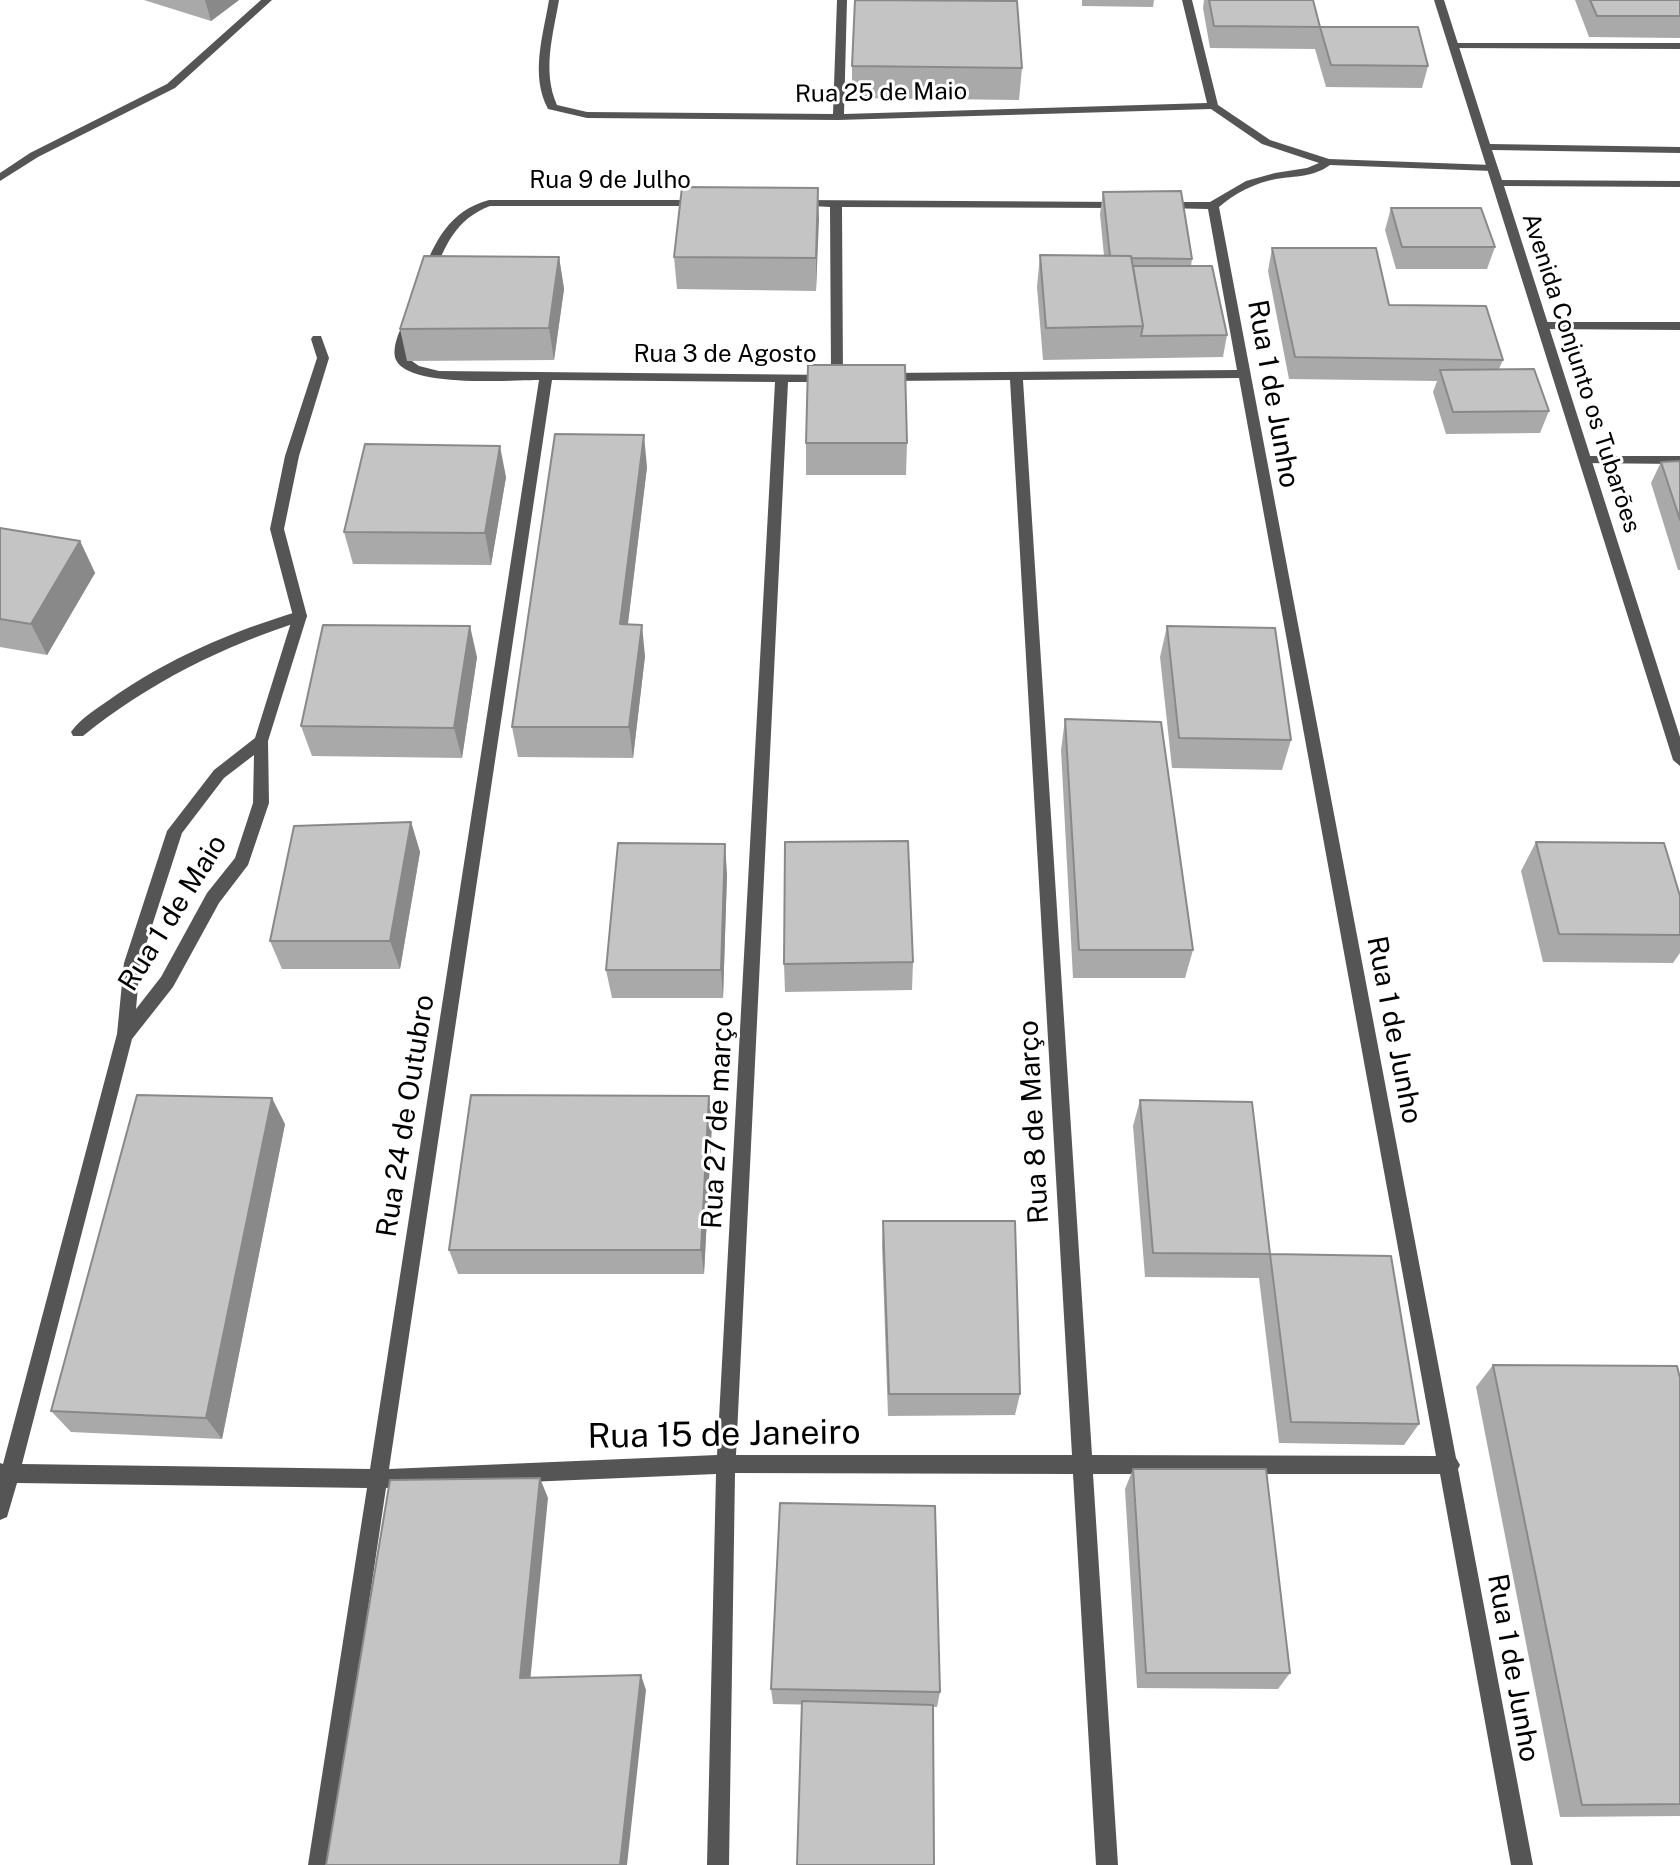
<!DOCTYPE html>
<html>
<head>
<meta charset="utf-8">
<style>
	body { margin:0 }
	canvas { display:block; background:#fff }
</style>
</head>
<body>
<canvas width="1680" height="1865"></canvas>
<script>
const ctx = document.querySelector('canvas').getContext('2d');
ctx.lineJoin = 'round';
function fill(path, color) { ctx.fillStyle = color; ctx.fill(path, 'evenodd'); }
function strokePath(path, color, width, dash) { ctx.strokeStyle = color; ctx.lineWidth = width; ctx.lineCap = dash ? 'butt' : 'round'; ctx.setLineDash(dash || []); ctx.stroke(path); }
function write(font, color, halo, rows, align = 'center') {
  ctx.font = font + ' "Public Sans",sans-serif'; ctx.lineWidth = 6; ctx.setLineDash([]); ctx.textBaseline = 'middle'; ctx.strokeStyle = halo; ctx.fillStyle = color; for (const [text, x, y, turn = 0] of rows) {
    ctx.save(); ctx.translate(x, y); ctx.rotate((+turn || 0) * Math.PI / 180); ctx.textAlign = isNaN(turn) ? turn : align; if (halo) ctx.strokeText(text, 0, 0); ctx.fillText(text, 0, 0); ctx.restore();
  }
}
const service = new Path2D(`
	M300,611L305,612L307,616L305,620C223,646 150,682 83,736H73L71,732C80,719 96,709 109,700C167,659 232,631 300,611Z`);
const minor = new Path2D(`
	M261,0H272L175,88L38,157L0,181V173L30,153L167,84Z
	M549,0H559C553,35 542,71 557,105L587,112L833,114L837,0H847L844,114L1207,103L1182,0H1192L1218,105L1270,140L1329,159L1492,165L1498,168L1492,171L1330,165C1314,177 1295,176 1276,179C1255,183 1235,193 1219,207L1456,1458L1460,1465L1458,1469L1533,1865H1511L1440,1474H1093L1118,1865H1096L1073,1474L735,1473L729,1865H707L716,1474L386,1488L330,1865H308L367,1488L17,1483L7,1517L0,1520V1463L3,1464L117,1034L124,963L167,831L214,770L255,738L293,616L270,529L285,456L317,358L311,339L313,336H321L329,358L299,456L284,529L307,616L268,741L269,803L248,865L219,903L173,987L132,1039L22,1464L370,1469L539,380C511,380 409,388 396,360C391,348 400,329 406,318H414L416,321L408,345L409,359L419,366L439,371L831,375L830,207L794,205V201L798,200L1123,202L1129,205L1123,208L842,207L843,378L837,382H788L736,1455H1072L1010,380L887,381L881,377L887,373L1237,370L1208,209L1162,208L1156,205L1162,202H1210L1246,181L1275,173L1307,168L1319,163L1262,144L1211,109L838,120L587,118L548,109C530,75 543,36 549,0ZM1239,378L1436,1456L1092,1455L1023,380ZM552,380L775,382L717,1455L389,1469ZM254,755L253,803L235,858L207,893L161,977L136,1009L140,963L182,833L224,778Z
	M1454,43H1680V49L1450,48L1449,46Z
	M489,200H699L705,203L699,206H490C456,219 445,245 433,277L431,280H423L421,277C435,241 449,211 489,200Z
	M1543,322H1680V330L1539,329V323Z
	M1585,456H1680V464L1580,463V457Z`);
const tertiary = new Path2D(`
	M1434,0H1444L1490,144L1680,147V153L1492,150L1502,180L1680,181V187L1504,186L1680,737V766L1673,760Z`);
const wall = new Path2D(`
	M144,0H239L211,21Z
	M1082,0H1154L1153,7L1082,6Z
	M1204,0H1313L1320,27L1428,66L1422,88L1326,87L1315,49L1210,48L1203,8Z
	M1575,0H1680V38L1589,37Z
	M852,66L1022,68L1019,100L852,98Z
	M818,188L816,291L677,289L674,257Z
	M1103,192L1192,259L1191,266L1227,335L1223,357L1043,360L1037,287L1040,255L1104,256L1100,214Z
	M1391,208L1495,247L1487,269H1396L1385,230Z
	M1272,248L1503,360L1499,369L1549,411L1540,433L1446,434L1433,392L1437,381L1289,379L1268,271Z
	M559,257L564,289L554,360L407,361L400,329Z
	M806,443H907L906,475H806Z
	M1680,461V570H1678L1651,483L1661,462Z
	M647,467L628,624L645,656L633,758L518,757L512,727Z
	M506,477L491,565L353,564L344,532Z
	M0,528L80,541L95,573L47,655L0,647Z
	M1167,626L1291,740L1282,770L1172,768L1160,657Z
	M477,657L462,758L312,756L301,726Z
	M1065,719L1193,950L1185,978H1073L1061,750Z
	M411,822L420,852L400,969H282L270,941Z
	M1536,842L1680,896V953L1673,963L1543,962L1521,871Z
	M727,874L723,998H612L606,970Z
	M913,962L912,990L785,992L784,964Z
	M1140,1100L1270,1254L1419,1424L1404,1445L1279,1443L1259,1278L1145,1277L1133,1126Z
	M712,1122L704,1274H458L449,1250Z
	M285,1124L222,1439L71,1432L51,1411Z
	M883,1221L1020,1394L1015,1415L888,1416L882,1245Z
	M1493,1365L1680,1378V1816L1560,1817L1476,1387Z
	M1133,1469L1290,1673L1278,1689L1137,1688L1125,1489Z
	M771,1689L940,1692L937,1707H933L773,1704Z`);
const shadedWall = new Path2D(`
	M205,0H239L211,21Z
	M818,188L819,220L816,291V258Z
	M559,257L564,289L554,360L549,328Z
	M644,435L647,467L624,655L620,624Z
	M500,446L506,477L491,565L485,533Z
	M80,541L95,573L47,655L31,624Z
	M642,625L645,656L633,758L629,727Z
	M470,626L477,657L462,758L454,728Z
	M411,822L420,852L400,969L390,941Z
	M725,844L727,874L723,998L721,970Z
	M709,1096L712,1122L704,1274L701,1250Z
	M272,1098L285,1124L222,1439L206,1418Z
	M540,1478L548,1498L529,1693L520,1678Z
	M641,1675L646,1690L627,1865H620Z`);
const building = new Path2D(`
	M855,0L1017,1L1022,68L852,66Z
	M1209,0H1313L1320,27L1214,26Z
	M1590,0H1680V16H1597Z
	M1320,27H1418L1428,66L1331,65Z
	M682,187L818,188L816,258L674,257Z
	M1181,191L1192,259L1132,258L1131,256H1110L1103,192Z
	M1391,208H1481L1495,247H1402Z
	M1272,248H1376L1389,305L1486,306L1503,360L1295,357Z
	M1040,255L1131,256L1143,326L1046,328Z
	M424,256L559,257L549,328L400,329Z
	M1133,266H1212L1227,335L1141,336L1143,326Z
	M808,365H905L907,443H806Z
	M1534,369L1549,411L1453,412L1440,370Z
	M555,434L644,435L620,624L642,625L629,727H512Z
	M365,444L500,446L485,533L344,532Z
	M1680,461V520L1661,462Z
	M0,528L80,541L31,624L0,619Z
	M323,625L470,626L454,728L301,726Z
	M1167,626L1275,628L1291,740L1179,738Z
	M1065,719L1161,722L1193,950H1079Z
	M411,822L390,941H270L294,826Z
	M908,841L913,962L784,964L785,842Z
	M1536,842L1664,843L1680,896V935L1559,934Z
	M618,843L725,844L721,970H606Z
	M137,1095L272,1098L206,1418L51,1411Z
	M471,1095L709,1096L701,1250H449Z
	M1140,1100L1252,1102L1270,1254L1391,1256L1419,1424L1291,1422L1270,1254L1153,1253Z
	M883,1221H1015L1020,1394H889Z
	M1493,1365L1677,1366L1680,1378V1804L1582,1805Z
	M1133,1469H1266L1290,1673H1146Z
	M540,1478L520,1678L641,1675L620,1865H326L390,1480Z
	M780,1503L935,1506L940,1692L771,1689Z
	M802,1701L933,1705L934,1865H797Z`);
const farStreetnames = [
	["Rua 25 de Maio",881,93,-1],
	["Rua 9 de Julho",610,181],
	["Rua 3 de Agosto",725,355],
	["Avenida Conjunto os Tubarões",1581,373,72]
];
const streetNames = [
	["Rua 1 de Junho",1273,394,80],
	["Rua 1 de Maio",173,913,-58],
	["Rua 1 de Junho",1394,1030,79],
	["Rua 24 de Outubro",406,1116,-81],
	["Rua 27 de março",718,1120,-87],
	["Rua 8 de Março",1034,1122,-93],
	["Rua 1 de Junho",1513,1668,80]
];
const nearStreetnames = [
	["Rua 15 de Janeiro",724,1435,-1]
];
fill(service, '#555');
fill(minor, '#555');
fill(tertiary, '#555');
fill(wall, '#a9a9a9');
fill(shadedWall, '#898989');
fill(building, '#c4c4c4');
strokePath(building, '#898989', 2);
write('24px', '#000', '#fff', farStreetnames);
write('28px', '#000', '#fff', streetNames);
write('34px', '#000', '#fff', nearStreetnames);
</script>
</body>
</html>
